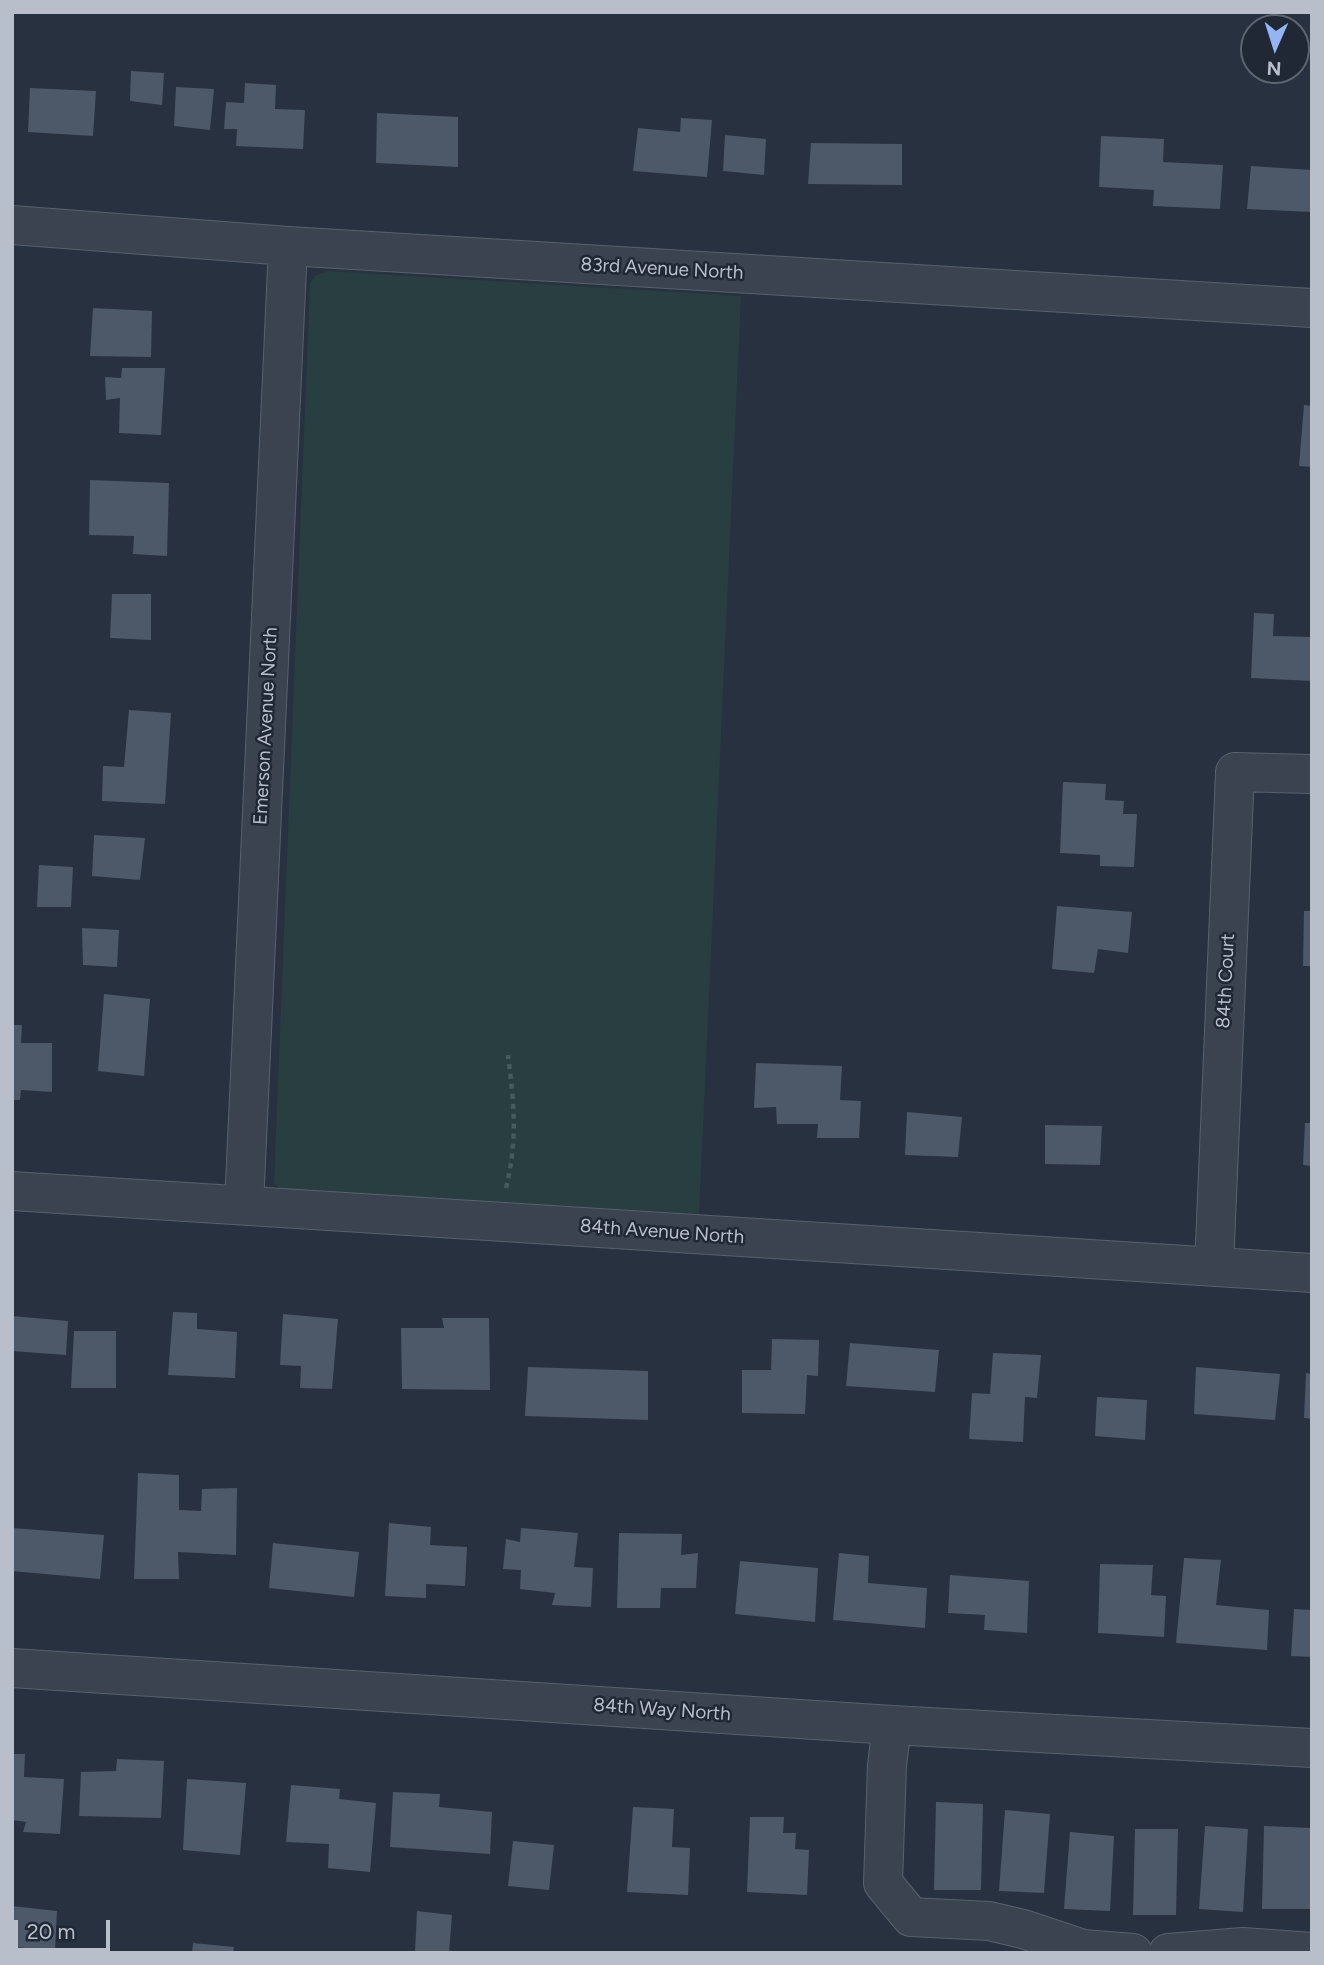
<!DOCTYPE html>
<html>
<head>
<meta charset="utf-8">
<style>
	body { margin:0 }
	#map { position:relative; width:1324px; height:1965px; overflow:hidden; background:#273140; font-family:Figtree,sans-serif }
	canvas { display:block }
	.frame { position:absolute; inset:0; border:14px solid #b8beca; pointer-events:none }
	.north { position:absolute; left:1240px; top:14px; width:70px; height:70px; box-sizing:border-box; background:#202835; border:2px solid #5d6471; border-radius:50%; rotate:183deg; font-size:19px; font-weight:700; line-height:28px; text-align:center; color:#b8beca }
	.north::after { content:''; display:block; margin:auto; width:24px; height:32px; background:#93b5f4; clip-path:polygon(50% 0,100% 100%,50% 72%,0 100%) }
	.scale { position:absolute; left:14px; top:1920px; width:96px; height:32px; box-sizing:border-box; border:4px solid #b8beca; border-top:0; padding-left:9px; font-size:21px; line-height:24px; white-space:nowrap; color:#b8beca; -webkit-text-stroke:5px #202835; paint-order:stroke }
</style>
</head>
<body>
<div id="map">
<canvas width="1324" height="1965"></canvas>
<div class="frame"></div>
<div class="north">N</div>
<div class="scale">20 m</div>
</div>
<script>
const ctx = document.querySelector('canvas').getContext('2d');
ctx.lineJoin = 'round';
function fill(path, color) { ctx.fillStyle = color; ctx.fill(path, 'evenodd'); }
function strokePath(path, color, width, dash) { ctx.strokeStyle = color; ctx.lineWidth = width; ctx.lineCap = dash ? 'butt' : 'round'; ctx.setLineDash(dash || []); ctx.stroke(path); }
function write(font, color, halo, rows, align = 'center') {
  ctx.font = font + ' Figtree,sans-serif'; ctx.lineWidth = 5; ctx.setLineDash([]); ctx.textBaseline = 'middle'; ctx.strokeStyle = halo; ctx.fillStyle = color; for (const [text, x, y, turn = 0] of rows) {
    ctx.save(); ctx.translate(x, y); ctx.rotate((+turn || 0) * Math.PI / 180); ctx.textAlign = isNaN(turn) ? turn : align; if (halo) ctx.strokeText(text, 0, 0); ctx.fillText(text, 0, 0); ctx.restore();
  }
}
const green = new Path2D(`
	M328,271L741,296L699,1214L280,1189L274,1183L310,284L315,276Z`);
const building = new Path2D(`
	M131,71L164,73L162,105L130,101Z
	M245,83L276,85L275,109L305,110L303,149L236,146L237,129H224L226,102L244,103Z
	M176,87L214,89L210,130L174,126Z
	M30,88L96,91L93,136L28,132Z
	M377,113L458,117V167L376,163Z
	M681,118L712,120L707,177L633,171L638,128L680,132Z
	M725,135L766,139L764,175L723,171Z
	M1101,136L1164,139L1163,162L1223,165L1220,209L1153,206L1154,190L1099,187Z
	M811,143L902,144V185L808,184Z
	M1251,166L1312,170V212L1247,209Z
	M93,308L152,311L151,357L90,356Z
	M122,368H165L161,435L119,433L120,398L106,400L105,377L121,378Z
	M1304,405L1312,406V467L1299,466Z
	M90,480L169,483L167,556L133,554L134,536L89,535Z
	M112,594H151V640L110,638Z
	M1254,613L1274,614L1273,636L1312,637V681L1251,678Z
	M129,710L171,713L165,804L102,801L103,766L124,767Z
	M1063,782L1106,784L1105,800L1124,801L1123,814H1137L1134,867L1100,866V855L1060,853Z
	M94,835L145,838L140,880L92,876Z
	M39,865L73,867L71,907H37Z
	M1057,906L1132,912L1128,953L1098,949L1094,973L1052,969Z
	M1304,911H1312V966H1303Z
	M82,928L119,930L117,967L83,965Z
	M104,994L150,999L144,1076L98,1071Z
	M12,1025H22L21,1043H52V1092L21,1090L20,1100H12Z
	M756,1063L842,1066L840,1100L861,1101L859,1138H817L818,1124H777L776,1107L754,1108Z
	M907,1112L962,1117L958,1157L905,1155Z
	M1305,1123H1312V1166L1303,1165Z
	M1045,1125L1102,1126L1100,1165L1045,1164Z
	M173,1312L197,1313V1329L237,1332L235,1378L168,1375Z
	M283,1314L338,1319L332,1389L300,1388L301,1366L280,1365Z
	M12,1316L68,1321L66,1355L12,1351Z
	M442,1318H489L490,1390L402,1389L401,1328H444Z
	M74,1331H116V1388H71Z
	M772,1339L819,1340L818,1376L807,1375L805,1414L742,1413V1370H771Z
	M850,1343L939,1350L935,1392L846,1386Z
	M993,1353L1041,1355L1037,1398L1025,1397L1023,1442L969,1439L972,1393L990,1394Z
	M528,1367L648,1371V1420L525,1416Z
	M1196,1367L1280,1374L1275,1420L1194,1414Z
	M1306,1373L1312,1374V1419L1304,1418Z
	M1097,1397L1147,1400L1145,1440L1095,1436Z
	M138,1473L179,1475V1510L201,1511L202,1489L237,1488L236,1555L178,1552L179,1579H134Z
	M389,1523L431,1527L430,1545L467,1547L465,1586L426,1584V1598L385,1596Z
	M12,1528L104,1535L100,1579L12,1571Z
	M521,1528L578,1533L574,1567L593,1568L591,1607L552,1605L555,1593L520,1589L521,1570L503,1569L506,1539L520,1542Z
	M619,1533L682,1534L681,1555L698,1553L696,1588H661L660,1608H617Z
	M273,1543L359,1552L354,1597L269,1588Z
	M839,1553L869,1556L868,1583L927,1588L925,1628L833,1620Z
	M1184,1558L1221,1560L1216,1605L1269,1610L1267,1650L1176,1643Z
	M740,1561L818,1568L815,1622L735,1614Z
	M1100,1564L1153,1565L1151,1595L1166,1596L1164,1637L1098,1633Z
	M950,1575L1029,1581L1027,1633L984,1630L985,1615L948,1613Z
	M1294,1609L1312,1610V1657L1291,1656Z
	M12,1754H25L24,1777L64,1779L60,1834L23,1832L26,1822L12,1820Z
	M117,1759L164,1761L161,1818L79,1816L81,1772L116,1771Z
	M187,1779L246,1783L240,1855L183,1850Z
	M291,1785L340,1789L339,1799L376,1803L370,1872L328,1868L329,1844L286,1842Z
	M393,1792L440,1794L439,1807L492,1812L490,1854L390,1847Z
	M936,1802L983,1804L981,1890H934Z
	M633,1807L674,1809L672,1847L690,1848L688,1895L627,1892Z
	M1005,1810L1050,1814L1044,1893L999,1891Z
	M750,1817H784L783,1833H796L795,1849L809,1850L807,1895L747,1892Z
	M1205,1826L1248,1829L1243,1912L1199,1909Z
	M1264,1826L1312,1828L1311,1909H1262Z
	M1135,1829H1178L1176,1915H1133Z
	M1070,1832L1114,1836L1110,1911L1064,1909Z
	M513,1841L554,1845L549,1890L508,1886Z
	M12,1906L57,1911L55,1950L12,1947Z
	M417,1911L452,1915L449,1953H415Z
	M193,1943L234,1947L233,1953H192Z`);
const path = new Path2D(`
	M506,1188C518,1139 514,1104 508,1055`);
const minor = new Path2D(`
	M12,225L288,246L1312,308
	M12,1191L1312,1273
	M244,1205L288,246
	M1214,1267L1235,772L1312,774
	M12,1668L892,1725L1312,1748
	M892,1725L887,1765L883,1883L911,1917L989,1921L1023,1929L1083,1949L1133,1953
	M1168,1953L1243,1947L1312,1952`);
const streetNames = [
	["83rd Avenue North",662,269,3],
	["Emerson Avenue North",266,726,-87],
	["84th Court",1226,981,-87],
	["84th Avenue North",662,1232,4],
	["84th Way North",662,1710,4]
];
fill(green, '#293e41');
fill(building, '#4d5869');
strokePath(minor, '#59616d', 40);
strokePath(path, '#475b5e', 4.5, [5, 5]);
strokePath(minor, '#3b4350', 38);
write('19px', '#b8beca', '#202835', streetNames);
</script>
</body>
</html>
